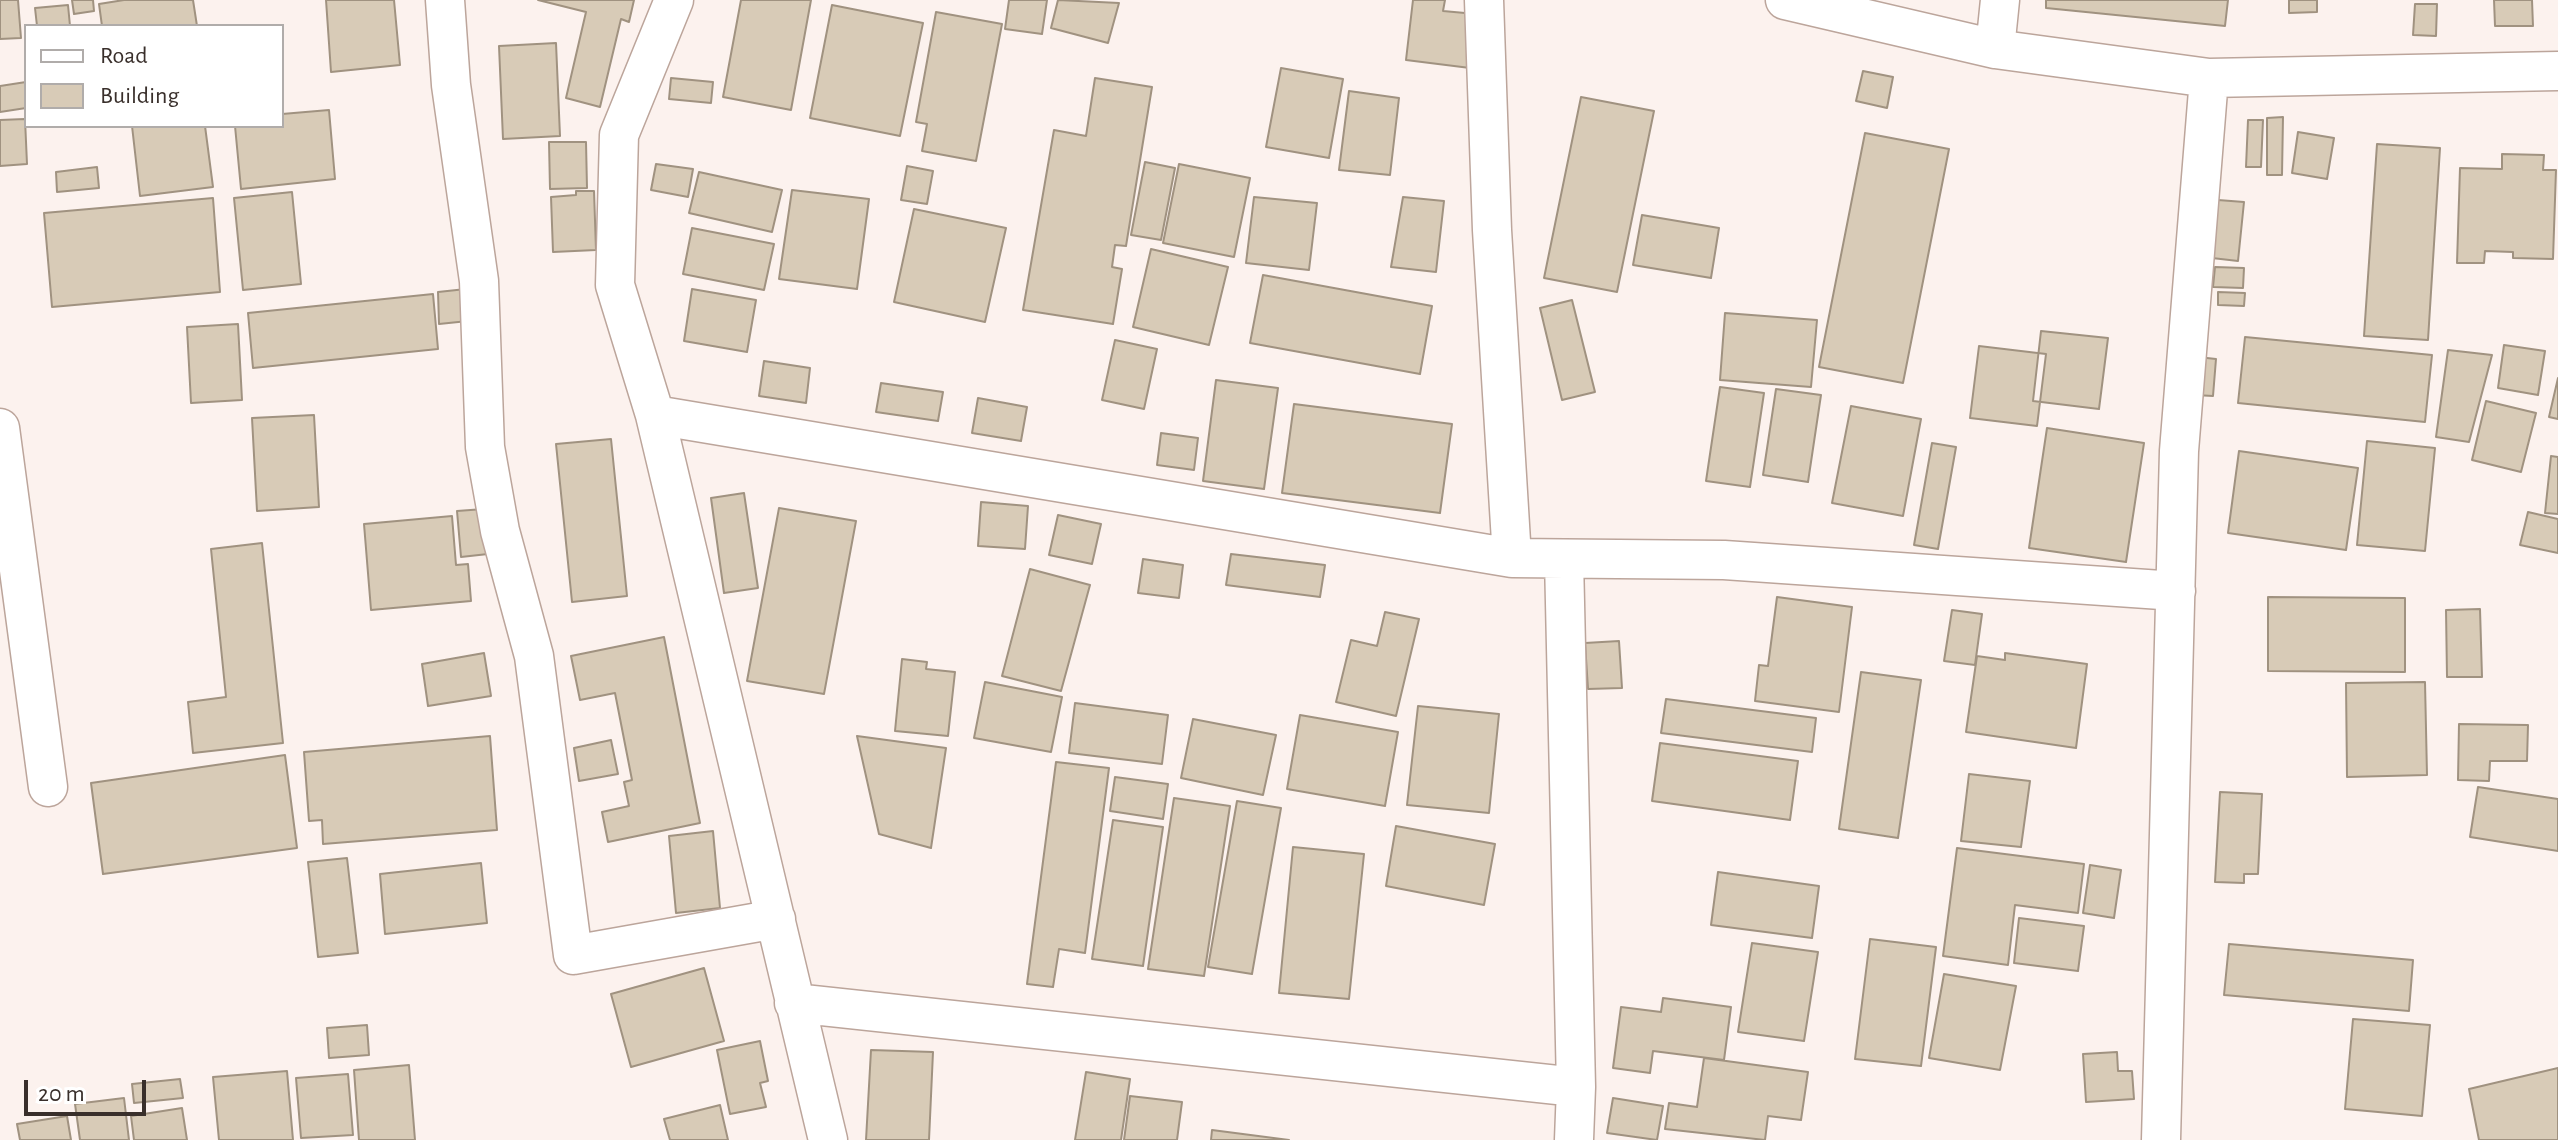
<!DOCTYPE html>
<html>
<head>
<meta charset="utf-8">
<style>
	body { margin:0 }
	#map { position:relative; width:2558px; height:1140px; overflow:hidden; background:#fcf2ee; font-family:"Alegreya Sans",sans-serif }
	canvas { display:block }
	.legend { position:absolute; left:24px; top:24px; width:260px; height:104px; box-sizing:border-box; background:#fff; border:2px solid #b0acaa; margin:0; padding:10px 14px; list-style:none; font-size:24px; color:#392f2b }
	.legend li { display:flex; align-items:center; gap:16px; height:40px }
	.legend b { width:40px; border:2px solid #b0acaa }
	.scale { position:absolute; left:24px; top:1080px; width:122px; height:36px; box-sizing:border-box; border:4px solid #392f2b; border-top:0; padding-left:10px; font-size:24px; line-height:28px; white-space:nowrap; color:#392f2b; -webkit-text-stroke:6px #fff; paint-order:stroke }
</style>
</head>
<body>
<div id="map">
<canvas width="2558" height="1140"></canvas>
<ul class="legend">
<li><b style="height:10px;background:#fff"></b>Road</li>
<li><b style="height:22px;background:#d8cbb7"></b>Building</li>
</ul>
<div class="scale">20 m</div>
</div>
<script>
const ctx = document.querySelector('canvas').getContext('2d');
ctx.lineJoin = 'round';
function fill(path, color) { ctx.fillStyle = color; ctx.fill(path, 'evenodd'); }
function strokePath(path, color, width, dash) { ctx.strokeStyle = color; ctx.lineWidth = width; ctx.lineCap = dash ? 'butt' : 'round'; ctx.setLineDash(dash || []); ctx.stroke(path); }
const building = new Path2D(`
	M0,0H18L21,38L0,39Z
	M72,0H93L94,11L74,14Z
	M124,0H193L197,26H102L99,4Z
	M326,0H394L400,65L331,72Z
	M538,0H634L629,22L621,19L600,107L566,98L586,12Z
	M741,0H811L791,110L723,97Z
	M1009,0H1047L1042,34L1005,29Z
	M1058,0L1119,3L1108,43L1051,28Z
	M1413,0H1445L1443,11L1476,14L1470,68L1406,60Z
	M2046,0H2228L2225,26L2046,8Z
	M2289,0H2317V12L2289,13Z
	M2494,0H2532L2533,26H2495Z
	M2415,4H2437L2436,36L2413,35Z
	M68,5L70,26H37L35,8Z
	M832,5L923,23L900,136L810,118Z
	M936,12L1002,24L976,161L922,151L927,124L916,122Z
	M556,43L560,136L503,139L499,46Z
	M1281,68L1343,79L1329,158L1266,147Z
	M1863,71L1893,77L1887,108L1856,101Z
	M671,78L713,82L711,103L669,99Z
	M1095,78L1152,87L1126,246L1115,245L1112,267L1122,269L1113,324L1023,310L1054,130L1086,136Z
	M26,82V108L0,112V86Z
	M1349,91L1399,98L1390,175L1339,170Z
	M1581,97L1654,111L1617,292L1544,278Z
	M329,110L335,179L241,189L235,126H282V114Z
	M2283,117L2282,175H2267V118Z
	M25,119L27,164L0,166V120Z
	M2248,120H2263L2261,167H2246Z
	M132,126H205L213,187L140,196Z
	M2298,132L2334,138L2327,179L2292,173Z
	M1865,133L1949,149L1903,383L1819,367Z
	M549,142H586L587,188L550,189Z
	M2377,144L2440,148L2428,340L2364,336Z
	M2502,154L2544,155L2543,170H2556L2553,259L2513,258V252L2485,251L2484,263H2457L2460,168L2502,169Z
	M1145,162L1175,168L1161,240L1131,235Z
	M656,164L693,169L688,197L651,190Z
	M1179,164L1250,178L1234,257L1163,243Z
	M907,166L933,171L927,204L901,200Z
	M97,167L99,188L57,192L56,172Z
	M699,172L782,190L772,232L689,213Z
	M792,190L869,199L857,289L779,279Z
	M576,191H594L596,250L553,252L551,197L576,195Z
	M292,192L301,284L243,290L234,198Z
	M1254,197L1317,203L1309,270L1246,263Z
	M1403,197L1444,201L1436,272L1391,267Z
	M213,198L220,292L52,307L44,213Z
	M2218,200L2244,202L2238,261L2212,258Z
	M914,209L1006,228L985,322L894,302Z
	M1642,215L1719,228L1711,278L1633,265Z
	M692,228L774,244L764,290L683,274Z
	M1151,249L1228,267L1209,345L1133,327Z
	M2215,267L2244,268L2243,288L2213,287Z
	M1263,275L1432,306L1420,374L1250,343Z
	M466,289L468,321L439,324L438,292Z
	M692,289L756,300L747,352L684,341Z
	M2218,292L2245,293L2244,306L2218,305Z
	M433,294L438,349L253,368L248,313Z
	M1572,300L1595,392L1562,400L1540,308Z
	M1725,313L1817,320L1811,387L1720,380Z
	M238,324L242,400L191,403L187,327Z
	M2041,331L2108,338L2099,409L2033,401Z
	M2245,337L2432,355L2425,422L2238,403Z
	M1115,340L1157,349L1144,409L1102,400Z
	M2504,345L2545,351L2538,395L2498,388Z
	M1979,346L2046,354L2037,426L1970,418Z
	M2448,350L2492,355L2469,442L2436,437Z
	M2198,357L2216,359L2213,396L2195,395Z
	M764,361L810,368L806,403L759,396Z
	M2558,378V419L2549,417Z
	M1216,380L1278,388L1264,489L1203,481Z
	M881,383L943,392L938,421L876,412Z
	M1720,387L1764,393L1750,487L1706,481Z
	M1776,389L1821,395L1808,482L1763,475Z
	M978,398L1027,407L1021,441L972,433Z
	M2486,401L2536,413L2521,472L2472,460Z
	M1294,404L1452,424L1440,513L1282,493Z
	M1851,406L1921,419L1903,516L1832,503Z
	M314,415L319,507L257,511L252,418Z
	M2047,428L2144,443L2126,562L2029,548Z
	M1161,433L1198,438L1194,470L1157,465Z
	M611,439L627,596L572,602L556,444Z
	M2367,441L2435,448L2425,551L2357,545Z
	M1932,443L1956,447L1938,549L1914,545Z
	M2239,451L2358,468L2346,550L2228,533Z
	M2551,456L2558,457V514L2545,513Z
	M744,493L758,588L724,593L711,498Z
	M981,502L1028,506L1025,549L978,546Z
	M779,508L856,521L824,694L747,681Z
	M484,509L488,554L461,557L457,511Z
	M2528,512L2558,519V553L2520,545Z
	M1058,515L1101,524L1092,564L1049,555Z
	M452,516L456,565L468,564L471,601L371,610L364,524Z
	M262,543L283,743L193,753L188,702L226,697L211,549Z
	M1231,554L1325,565L1320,597L1226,585Z
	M1143,559L1183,565L1179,598L1138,593Z
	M1030,569L1090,585L1061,691L1002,676Z
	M1777,597L1852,607L1839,712L1755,701L1759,665L1768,666Z
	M2268,597L2405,598V672L2268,671Z
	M2480,609L2482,677H2447L2446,610Z
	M1952,610L1982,614L1975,665L1944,661Z
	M1385,612L1419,619L1396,716L1336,702L1351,640L1377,646Z
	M664,637L700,823L608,842L602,812L629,806L624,782L632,780L615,693L580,700L571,656Z
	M1619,641L1622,688L1588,689L1585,643Z
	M484,653L491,696L428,706L422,664Z
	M2005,653L2087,664L2076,748L1966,732L1977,656L2005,660Z
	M902,659L927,662L926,669L955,672L948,736L895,731Z
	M1861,672L1921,680L1898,838L1839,829Z
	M985,682L1062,697L1051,752L974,738Z
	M2425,682L2427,775L2347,777L2346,683Z
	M1666,699L1816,718L1812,752L1661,733Z
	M1075,703L1168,715L1162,764L1069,753Z
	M1418,706L1499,714L1489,813L1407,805Z
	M1300,715L1398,732L1385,806L1287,789Z
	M1193,719L1276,735L1263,795L1181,778Z
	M2459,724L2528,725L2527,761H2490L2489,781L2458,780Z
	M490,736L497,830L323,844L322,820L309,821L304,752Z
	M857,736L946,748L931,848L879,834Z
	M611,740L618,774L579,781L574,748Z
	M1660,743L1798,761L1790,820L1652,801Z
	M285,755L297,848L103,874L91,783Z
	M1056,762L1109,768L1085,953L1059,949L1053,987L1027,984Z
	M1969,774L2030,781L2021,847L1961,841Z
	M1115,777L1168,784L1163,819L1110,811Z
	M2478,787L2558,799V851L2470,837Z
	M2220,792L2262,794L2258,874H2244V883L2215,882Z
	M1174,798L1230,806L1204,976L1148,969Z
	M1237,801L1281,808L1252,974L1208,967Z
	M1113,820L1163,827L1143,966L1092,959Z
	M1396,826L1495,844L1484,905L1386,886Z
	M713,831L720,908L676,913L669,836Z
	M1293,847L1364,854L1349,999L1279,993Z
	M1957,848L2084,864L2078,913L2015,905L2008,965L1943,956Z
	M347,858L358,953L318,957L308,862Z
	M481,863L487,923L385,934L380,874Z
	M2090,865L2121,870L2114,918L2083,913Z
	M1718,872L1819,886L1812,938L1711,925Z
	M2019,918L2084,926L2078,971L2014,963Z
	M1870,939L1936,947L1921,1066L1855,1059Z
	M1752,943L1818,952L1804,1041L1738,1032Z
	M2229,944L2413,960L2409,1011L2224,995Z
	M704,968L724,1041L631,1067L611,994Z
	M1944,974L2016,986L2000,1070L1929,1058Z
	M1663,998L1731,1007L1724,1060L1653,1051L1650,1073L1613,1068L1621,1007L1661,1012Z
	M2353,1019L2430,1025L2422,1116L2345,1109Z
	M367,1025L369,1055L329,1058L327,1028Z
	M760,1041L768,1081L760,1083L766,1107L730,1114L717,1050Z
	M871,1050L933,1052L929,1140H866Z
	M2117,1052L2118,1071H2132L2134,1099L2086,1102L2083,1054Z
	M1704,1058L1808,1072L1801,1120L1768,1116L1765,1140L1665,1129L1669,1103L1697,1107Z
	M409,1065L415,1140H359L354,1070Z
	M2558,1068V1140H2479L2469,1089Z
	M287,1071L293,1140H219L213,1077Z
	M1086,1072L1130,1079L1121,1140H1075Z
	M348,1074L353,1135L301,1138L296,1078Z
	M180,1079L183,1098L134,1103L132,1084Z
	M1130,1096L1182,1102L1177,1140H1124Z
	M124,1098L129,1140H80L75,1104Z
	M1613,1098L1663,1106L1657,1140L1607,1133Z
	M720,1105L728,1140H670L664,1119Z
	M182,1108L187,1140H134L131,1116Z
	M67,1116L71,1140H20L17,1124Z
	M1212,1130L1289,1140H1211Z`);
const street = new Path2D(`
	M445,0L451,85L479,281L485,447L500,531L534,656L573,955L776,919
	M674,0L619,135L615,285L655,415L828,1140
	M1484,0L1492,230L1512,558
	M1785,0L1995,49L2209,78L2558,71
	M1995,49L2000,0
	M655,415L1512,558L1724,560L2176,591
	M0,428L48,787
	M1564,559L1576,1087L1574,1140
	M794,1003L1576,1087
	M2161,1140L2179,451L2209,78`);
fill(building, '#d8cbb7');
strokePath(building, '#a09280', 2);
strokePath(street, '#bca59b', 41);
strokePath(street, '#fff', 38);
</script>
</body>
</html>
